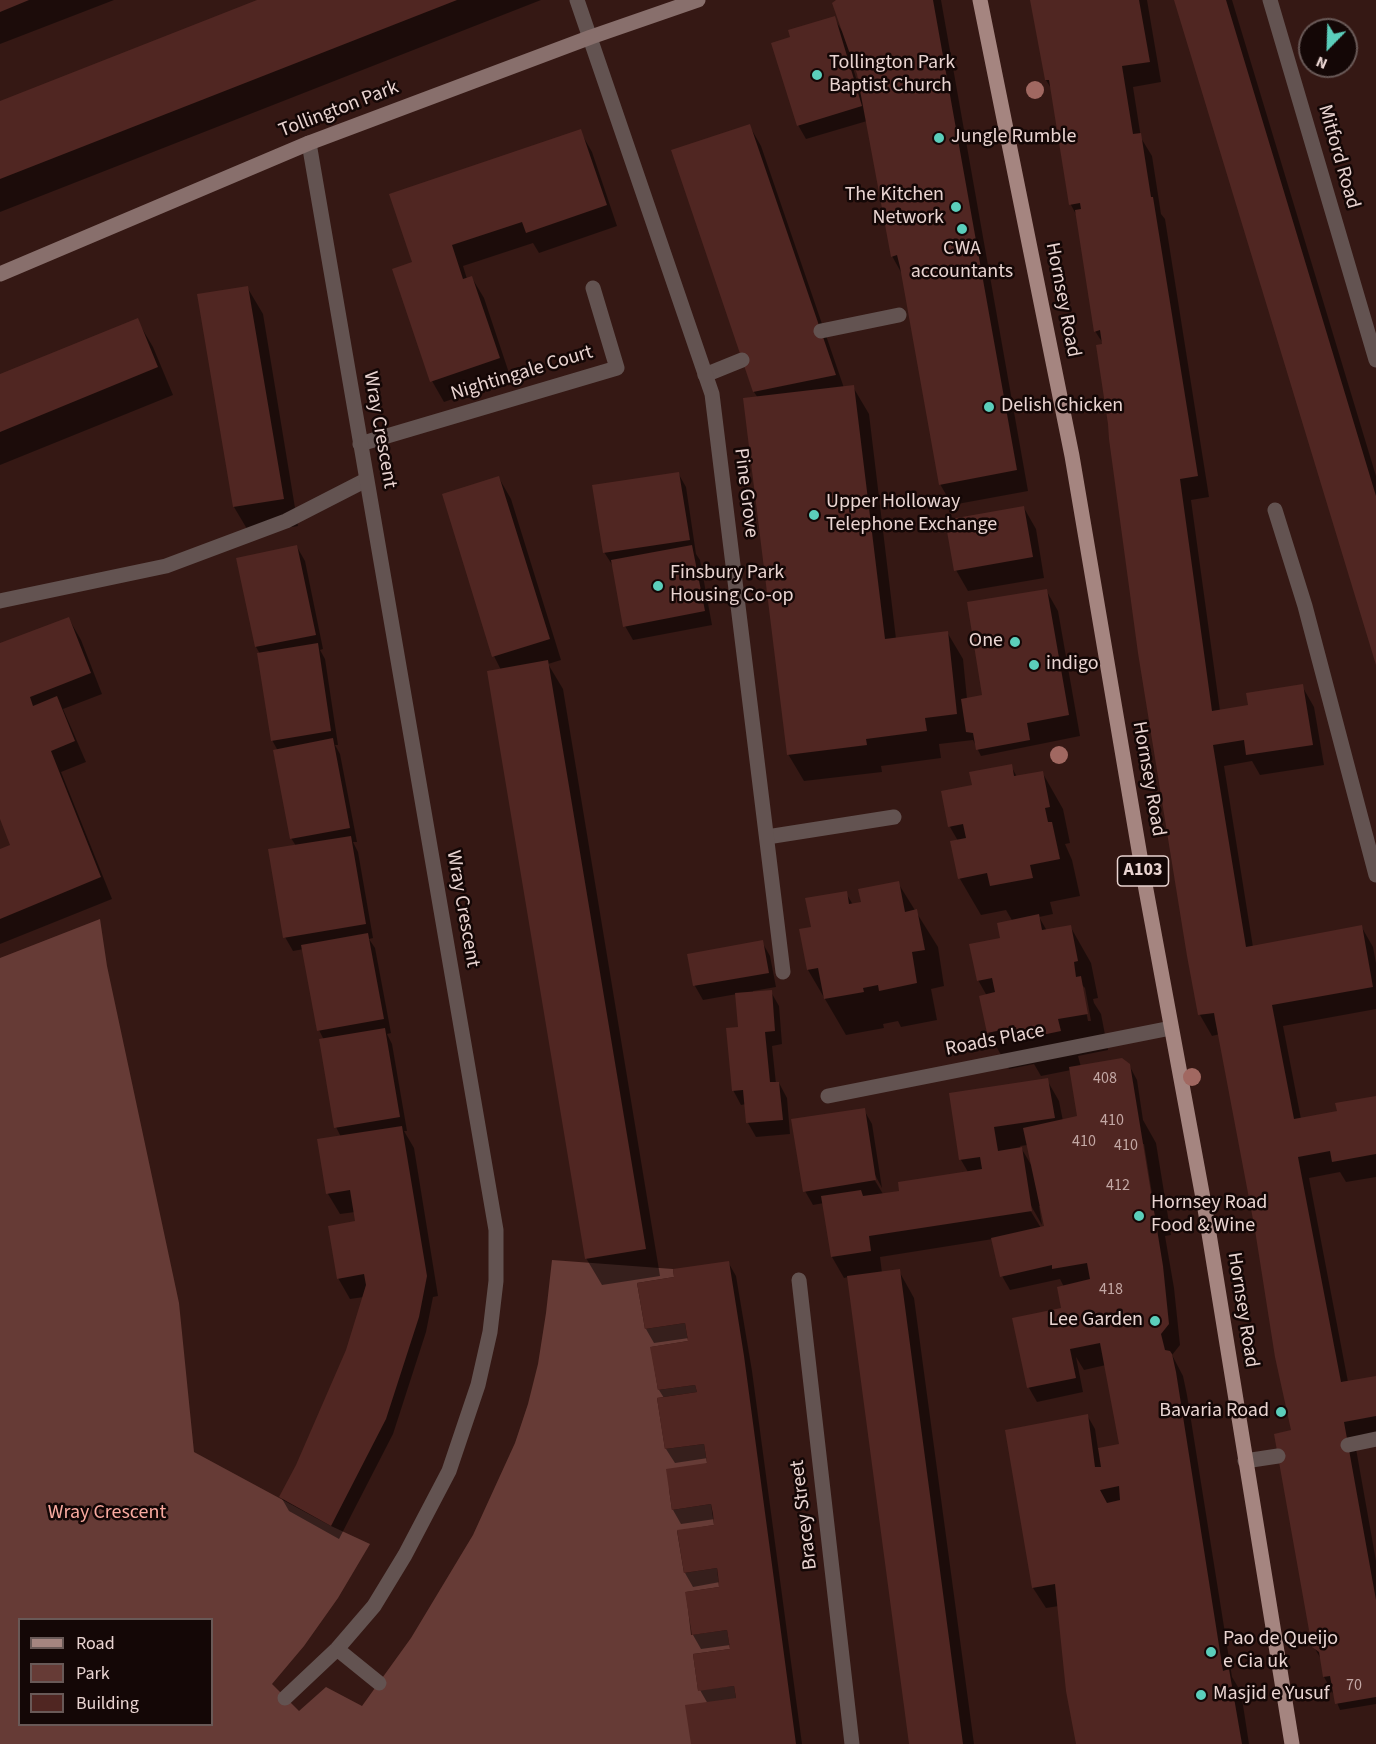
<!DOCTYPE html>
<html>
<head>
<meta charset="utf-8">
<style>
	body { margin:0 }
	#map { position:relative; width:1376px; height:1744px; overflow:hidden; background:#351814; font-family:"Source Sans 3",sans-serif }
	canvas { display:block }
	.legend { position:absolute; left:18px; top:1618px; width:195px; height:108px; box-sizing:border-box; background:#140706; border:2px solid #695957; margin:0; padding:8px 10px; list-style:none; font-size:18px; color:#e9d4d1 }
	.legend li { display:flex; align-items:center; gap:12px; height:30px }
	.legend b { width:30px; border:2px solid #695957 }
	.north { position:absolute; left:1298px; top:18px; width:60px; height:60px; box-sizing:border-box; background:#140706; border:2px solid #695957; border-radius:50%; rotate:203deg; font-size:16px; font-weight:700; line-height:24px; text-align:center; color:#e9d4d1 }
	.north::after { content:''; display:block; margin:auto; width:21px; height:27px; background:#5bcebb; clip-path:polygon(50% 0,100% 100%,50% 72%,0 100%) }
</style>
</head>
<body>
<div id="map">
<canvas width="1376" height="1744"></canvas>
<ul class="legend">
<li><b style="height:8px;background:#a58580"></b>Road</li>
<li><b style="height:16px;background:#663b36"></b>Park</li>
<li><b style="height:16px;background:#502622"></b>Building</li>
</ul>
<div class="north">N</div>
</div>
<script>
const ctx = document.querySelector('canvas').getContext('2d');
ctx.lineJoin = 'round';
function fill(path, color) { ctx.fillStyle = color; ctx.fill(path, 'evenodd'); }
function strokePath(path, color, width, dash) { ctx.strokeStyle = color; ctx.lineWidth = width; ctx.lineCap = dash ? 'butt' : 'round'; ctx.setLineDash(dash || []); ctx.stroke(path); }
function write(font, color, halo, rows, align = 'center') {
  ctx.font = font + ' "Source Sans 3",sans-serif'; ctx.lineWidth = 5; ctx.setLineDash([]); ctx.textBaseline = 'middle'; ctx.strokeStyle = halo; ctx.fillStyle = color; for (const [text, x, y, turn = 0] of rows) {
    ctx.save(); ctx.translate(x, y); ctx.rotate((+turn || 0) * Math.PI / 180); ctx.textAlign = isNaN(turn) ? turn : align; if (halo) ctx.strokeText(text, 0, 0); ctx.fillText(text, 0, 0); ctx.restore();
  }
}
const green = new Path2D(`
	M100,919L107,966L179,1303L194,1452L331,1526L370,1544L338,1598L304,1646L272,1684L299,1711L326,1687L362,1706L411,1638L473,1535L515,1443L528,1404L538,1364L546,1313L552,1260L673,1269L674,1277L637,1283L645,1329L685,1323L688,1341L651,1347L658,1390L695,1385L697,1392L657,1398L665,1449L704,1444L707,1463L669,1489L672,1510L711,1504L714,1525L677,1531L684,1573L717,1568L719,1587L686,1592L691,1635L727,1630L730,1649L693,1654L698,1690L734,1686L736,1698L691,1744H0V958ZM20,1620H212V1724H20Z`);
const shadow = new Path2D(`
	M0,0H114L0,44Z
	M261,0H541L0,212V102Z
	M838,0H941L1028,491L952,505L940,484L902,274L892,256L867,121L806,139L798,125L792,38L834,18L842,31L843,30ZM854,61L860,83L858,84L851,62Z
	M1031,0H1147L1161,82L1133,87L1141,138L1152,156L1161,214L1165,219L1209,497L1191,500L1220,711L1249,707L1302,686L1314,707L1324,765L1260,775L1252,761L1224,766L1253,947L1361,926L1373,947L1376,963V1009L1283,1026L1301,1119L1338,1112L1376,1097V1177L1346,1182L1340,1172L1309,1178L1348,1382L1376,1377V1439L1355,1443L1376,1561V1704L1340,1710L1334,1695L1324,1677L1322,1661L1314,1647L1293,1431L1220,1034L1212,1036L1200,1015L1140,652L1104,345L1095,331L1077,216L1071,205L1052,90L1046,80Z
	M1176,0H1232L1376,476V662Z
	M749,125L761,146L844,388L853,387L869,414L896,639L947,632L963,659L967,699L984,697L1046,590L1058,611L1080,736L981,756L973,740L939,744L941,758L881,766L882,772L804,781L788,754L758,398L754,392Z
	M580,131L592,152L617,226L539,253L533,243L463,266L467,279L472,278L484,298L511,379L444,402L432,381L414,263Z
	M247,287L263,314L298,526L250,534L234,507L199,295Z
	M137,320L153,347L173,395L0,465V376Z
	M678,473L686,487L696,554L700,560L712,625L633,640L625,626L613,566L604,552Z
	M499,478L511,499L561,660L548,664L563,689L660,1276L602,1285L586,1258L501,670L494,656Z
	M1024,508L1036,529L1044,578L968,591L956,570Z
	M297,547L305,561L323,649L320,650L325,659L338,745H335L340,754L357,842H353L358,852L373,938L369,939L375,948L391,1033L387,1034L392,1044L407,1131H404L414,1148L438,1296L433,1297L426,1332L393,1434L339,1539L289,1511L281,1497L298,1466L348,1350L364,1297L350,1299L338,1278L357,1222L355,1212L340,1214L328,1194L341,1137L336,1127L324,1040L319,1030L304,949L293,951L285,937L296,846L291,838L278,751L272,740L260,654L256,647Z
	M69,619L81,640L102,694L63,709L86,762L61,772L112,899L0,944V851L12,846L0,817V646Z
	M1011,766L1017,777L1042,772L1063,809L1070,843L1065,844L1072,860L1080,896L1050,902L1053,914L1039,917L1047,931L1070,926L1091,963L1098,998L1093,999L1094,1003L1101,1014L1108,1050L1078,1056L1081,1067L1129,1065L1137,1080L1143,1120L1156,1143L1171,1235L1165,1236L1174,1288L1180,1345L1172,1355L1183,1376L1187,1395L1232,1677L1241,1692L1249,1744H1077L1059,1606L1046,1608L1033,1588L1087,1415L1095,1429L1098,1449L1120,1445L1106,1365L1084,1370L1076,1357L1083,1392L1037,1402L1029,1388L1064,1316V1287L1060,1279L1010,1290L1002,1276L993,1239L880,1257L882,1273L899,1271L914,1298L974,1744H910L848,1277L844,1278L832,1257L824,1203L813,1205L805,1191L864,1110L872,1124L882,1188L874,1173L871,1174L883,1194L901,1192L968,1172L961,1160L950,1095L1047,1080L1059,1101L1063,1121L1080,1118L1071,1070L1041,1076L1034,1064L1009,1069L988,1032L987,996L978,980L1013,922L1006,910L981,915L960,879L952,842L958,841L950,827L973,786ZM1081,984L1085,988L1091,1021H1088ZM1140,1144H1144L1154,1206H1151ZM1028,1145L1033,1168L1020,1146ZM1030,1204L1042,1225L1039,1206H1042L1046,1227L1041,1228L1027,1205Z
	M898,883L938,947L944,986L931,989L937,1020L901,1027L898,1021L883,1024L884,1028L846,1035L808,970L801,931L813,929L846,893L853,905L862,903Z
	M762,942L770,956L776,987L753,991V993L771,992L779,1006L782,1044L772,1046L776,1084L779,1083L787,1098L790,1134L756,1137L748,1123L746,1104L741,1105L733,1090L740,1029L737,994L703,1000L695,986L689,955Z
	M728,1262L736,1276L752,1371L802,1744H693L708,1704L700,1690L731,1650L730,1645L701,1649L693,1635L721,1588L720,1582L693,1587L685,1573L716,1526L715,1519L681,1524L673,1510L708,1464V1458L675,1463L666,1449L664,1398L659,1390L652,1348L690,1343L689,1338L654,1343L646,1329L676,1278Z`);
const building = new Path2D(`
	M0,0H29L0,12Z
	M257,0H457L0,179V101Z
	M836,0H933L1017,470L939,485L900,267L897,255L891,257L857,74L832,3Z
	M1030,0H1139L1150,62L1122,66L1133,134L1141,133L1151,197H1153L1198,476L1180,479L1212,711L1248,705L1246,693L1303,684L1313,745L1246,755L1244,740L1213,745L1246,947L1362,925L1373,987L1272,1005L1294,1119L1337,1111L1335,1103L1376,1096V1154L1332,1162L1330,1151L1298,1157L1341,1382L1376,1376V1416L1344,1422L1376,1600V1697L1335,1704L1330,1676L1323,1677L1319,1652L1312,1647L1274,1434L1291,1430L1275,1357L1255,1230L1215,1019L1214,1013L1198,1015L1187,956L1138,653L1109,439L1108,424L1096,345L1102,344L1100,330L1094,332L1075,210L1081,209L1080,203L1069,205L1049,80H1045Z
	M1174,0H1226L1376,496V665Z
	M835,16L862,106L797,126L771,43L790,37L788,30Z
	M750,124L836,375L753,392L671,150Z
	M581,129L607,205L526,233L522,222L452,245L463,279L472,276L500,358L430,382L392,269L412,262L389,194Z
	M248,286L284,499L233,507L197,294Z
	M138,318L158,367L0,432V374Z
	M854,385L885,639L948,631L957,714L925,718L927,731L866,739L867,745L787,755L743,398Z
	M679,472L690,540L603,553L592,485Z
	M499,476L550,639L492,657L442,494Z
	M1024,506L1033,557L954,571L945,520Z
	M297,545L316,635L255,647L236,558Z
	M692,545L705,611L623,627L611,560Z
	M1047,589L1069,715L1027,723L1030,740L976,750L973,733L966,732L961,699L982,695L967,602Z
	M69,617L91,673L30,697L33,706L57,696L75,741L51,751L101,877L0,919V849L10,845L0,819V643Z
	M318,643L331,731L271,741L257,653Z
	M548,660L646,1249L585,1259L487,671Z
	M333,738L350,828L290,839L273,750Z
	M1012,764L1014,776L1043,771L1050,807L1045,808L1048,822H1052L1060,859L1030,865L1033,878L990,886L987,873L958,879L950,841L966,838L963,824L948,827L941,791L972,785L969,772Z
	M351,836L366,924L283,938L268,849Z
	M899,881L905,912L917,909L925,950L912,952L917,983L879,991L878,985L863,988L864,992L824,999L818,968L807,970L799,929L811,927L805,898L847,891L849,904L861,902L858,889Z
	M1039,914L1042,930L1071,925L1078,961L1074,962L1076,977L1081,976L1088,1014L1058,1019L1061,1031L1018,1040L1016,1027L987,1033L979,996L995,992L992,978L977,981L969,944L1000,938L997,923Z
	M368,933L384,1019L317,1031L301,945Z
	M763,940L769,973L693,986L687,954Z
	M772,990L775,1031L765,1032L770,1082H779L783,1120L746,1123L743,1090L732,1091L726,1028L738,1027L735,993Z
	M385,1028L400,1117L334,1128L319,1039Z
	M1122,1058L1130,1064L1163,1266L1169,1324L1161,1334L1165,1350L1170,1351L1172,1354L1176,1372L1223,1671L1229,1669L1242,1744H1076L1066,1691L1055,1584L1032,1588L1005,1430L1088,1414L1095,1467H1101L1098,1448L1119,1444L1100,1343L1070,1349L1076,1378L1027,1388L1012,1318L1061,1308L1057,1287L1090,1279L1087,1263L1052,1269V1265L1000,1277L991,1238L1044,1226L1023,1128L1077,1116L1069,1067ZM1119,1486L1120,1500L1107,1503L1100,1490Z
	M1048,1078L1055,1118L994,1127L998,1151L1022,1147L1032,1211L869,1236L871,1251L831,1257L821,1196L861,1190L863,1196L899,1191L898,1182L982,1169L980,1157L959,1160L949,1093Z
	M865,1108L876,1180L803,1192L791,1119Z
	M402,1126L427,1276L419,1317L386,1419L331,1526L279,1497L296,1465L346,1350L366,1285L364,1274L337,1279L328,1226L355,1221L350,1190L326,1194L317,1139Z
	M729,1261L744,1356L796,1744H691L685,1705L736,1698L734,1686L698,1691L693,1654L730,1649L727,1630L692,1635L685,1592L719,1587L718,1575L717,1568L684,1573L677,1530L714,1525L713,1514L711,1504L672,1510L666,1469L707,1463L704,1444L665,1449L662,1431L657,1398L697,1392L695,1385L658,1390L650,1347L688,1341L685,1323L645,1329L637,1283L674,1277L673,1269Z
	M900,1269L963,1744H909L847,1276Z`);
const lane = new Path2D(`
	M821,331L899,315
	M705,375L742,360
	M360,444L617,368L593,288
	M0,601L166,566L286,521L366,480
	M767,837L894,817
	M1348,1445L1376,1439
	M1245,1461L1278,1456`);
const street = new Path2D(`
	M577,0L712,394L783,972
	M1270,0L1376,360
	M1275,510L1305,606L1376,875
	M828,1096L1171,1028
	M799,1280L852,1744
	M337,1649L379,1683
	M285,1698L337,1649L374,1606L405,1555L449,1471L478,1385L490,1332L496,1281V1230L309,143`);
const secondary = new Path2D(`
	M0,274L309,143L591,37L698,0`);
const primary = new Path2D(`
	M980,0L1072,456L1142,868L1205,1209L1292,1744`);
const trees = [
	[1035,90],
	[1059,755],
	[1192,1077]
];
const markers = [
	[817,75,6,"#5bcebb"],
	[939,138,6,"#5bcebb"],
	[956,207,6,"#5bcebb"],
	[962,229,6,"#5bcebb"],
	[989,407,6,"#5bcebb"],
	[814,515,6,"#5bcebb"],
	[658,586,6,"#5bcebb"],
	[1015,642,6,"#5bcebb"],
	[1034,665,6,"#5bcebb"],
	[1139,1216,6,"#5bcebb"],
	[1155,1321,6,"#5bcebb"],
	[1281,1412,6,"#5bcebb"],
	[1211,1652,6,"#5bcebb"],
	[1201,1695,6,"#5bcebb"]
];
const numberNames = [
	["408",1105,1079],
	["410",1112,1121],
	["410",1084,1142],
	["410",1126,1146],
	["412",1118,1186],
	["418",1111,1290],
	["70",1354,1686]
];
const shields = [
	[1143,871,51]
];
const shieldNames = [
	["A103",1143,871]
];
const poiNames = [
	["Tollington Park",829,64],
	["Baptist Church",829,87],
	["Jungle Rumble",951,138],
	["The Kitchen",944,196,"right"],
	["Network",944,219,"right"],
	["CWA",962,250,"center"],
	["accountants",962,273,"center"],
	["Delish Chicken",1001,407],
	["Upper Holloway",826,503],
	["Telephone Exchange",826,526],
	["Finsbury Park",670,574],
	["Housing Co-op",670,597],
	["One",1003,642,"right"],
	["indigo",1046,665],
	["Hornsey Road",1151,1204],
	["Food & Wine",1151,1227],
	["Lee Garden",1143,1321,"right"],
	["Bavaria Road",1269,1412,"right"],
	["Pao de Queijo",1223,1640],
	["e Cia uk",1223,1663],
	["Masjid e Yusuf",1213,1695]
];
const streetNames = [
	["Tollington Park",339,110,-21],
	["Mitford Road",1338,157,74],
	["Hornsey Road",1062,300,79],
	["Nightingale Court",522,374,-17],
	["Wray Crescent",379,430,80],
	["Pine Grove",745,493,83],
	["Hornsey Road",1148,779,80],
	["Wray Crescent",462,909,80],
	["Roads Place",995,1041,-11],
	["Hornsey Road",1242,1310,81],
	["Bracey Street",805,1515,-97]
];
const parkNames = [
	["Wray Crescent",107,1514]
];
fill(green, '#663b36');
fill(shadow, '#0007');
fill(building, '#502622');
strokePath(lane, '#635351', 15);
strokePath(street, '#635351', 15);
strokePath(secondary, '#886f6c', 15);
strokePath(primary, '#a58580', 15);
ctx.fillStyle = '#a16861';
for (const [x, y] of trees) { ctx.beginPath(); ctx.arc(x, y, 9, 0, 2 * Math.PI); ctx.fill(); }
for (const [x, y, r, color] of markers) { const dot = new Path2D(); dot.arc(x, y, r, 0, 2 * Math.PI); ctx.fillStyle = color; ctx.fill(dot); strokePath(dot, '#140706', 2); }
write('16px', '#c3a8a5', null, numberNames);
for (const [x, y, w] of shields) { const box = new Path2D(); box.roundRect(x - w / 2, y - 15, w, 30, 4.5); ctx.fillStyle = '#140706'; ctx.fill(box); strokePath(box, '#e9d4d1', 1.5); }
write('bold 18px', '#e9d4d1', null, shieldNames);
write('20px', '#e9d4d1', '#140706', poiNames, 'left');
write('20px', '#e9d4d1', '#140706', streetNames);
write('20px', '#f9aaa0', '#140706', parkNames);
</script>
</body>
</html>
